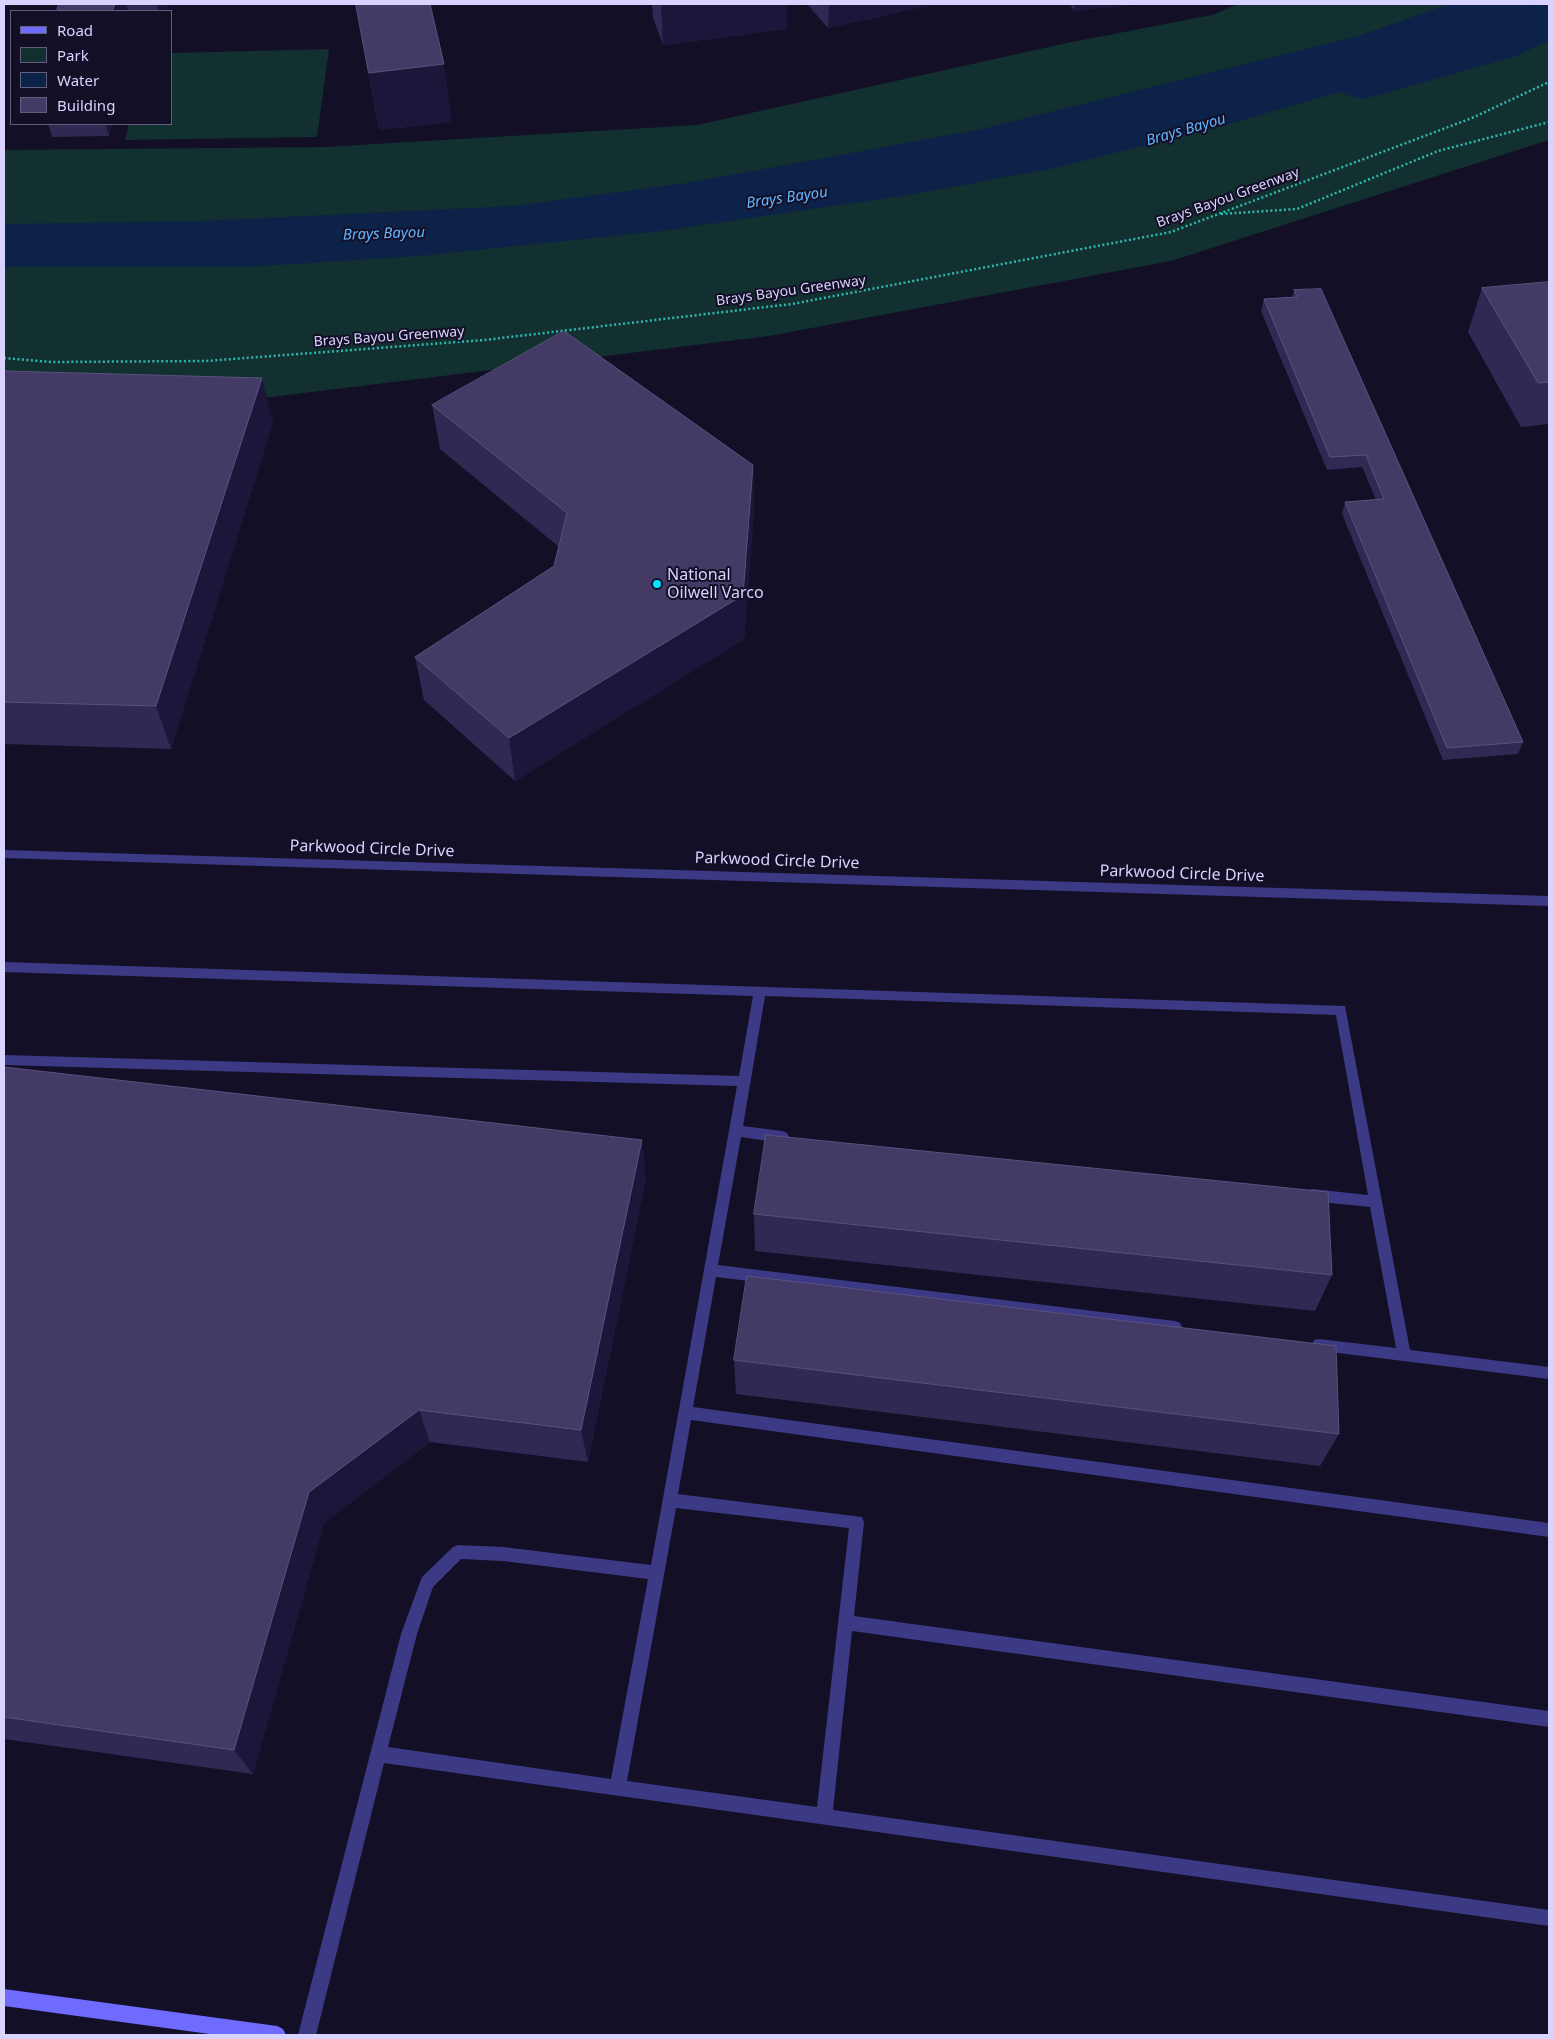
<!DOCTYPE html>
<html>
<head>
<meta charset="utf-8">
<style>
	body { margin:0 }
	#map { position:relative; width:1553px; height:2039px; overflow:hidden; background:#130f26; font-family:"Noto Sans",sans-serif }
	canvas { display:block }
	.frame { position:absolute; inset:0; border:5px solid #d9d4ff; pointer-events:none }
	.legend { position:absolute; left:10px; top:10px; width:162px; height:115px; box-sizing:border-box; background:#130f26; border:1px solid #625e7d; margin:0; padding:6px 9px; list-style:none; font-size:15px; color:#d9d4ff }
	.legend li { display:flex; align-items:center; gap:10px; height:25px }
	.legend b { width:25px; border:1px solid #625e7d }
</style>
</head>
<body>
<div id="map">
<canvas width="1553" height="2039"></canvas>
<div class="frame"></div>
<ul class="legend">
<li><b style="height:6px;background:#6f6bff"></b>Road</li>
<li><b style="height:14px;background:#12302f"></b>Park</li>
<li><b style="height:14px;background:#0c2248"></b>Water</li>
<li><b style="height:14px;background:#433a66"></b>Building</li>
</ul>
</div>
<script>
const ctx = document.querySelector('canvas').getContext('2d');
ctx.lineJoin = 'round';
function fill(path, color) { ctx.fillStyle = color; ctx.fill(path, 'evenodd'); }
function strokePath(path, color, width, dash) { ctx.strokeStyle = color; ctx.lineWidth = width; ctx.lineCap = dash ? 'butt' : 'round'; ctx.setLineDash(dash || []); ctx.stroke(path); }
function write(font, color, halo, rows, align = 'center') {
  ctx.font = font + ' "Noto Sans",sans-serif'; ctx.lineWidth = 4; ctx.setLineDash([]); ctx.textBaseline = 'middle'; ctx.strokeStyle = halo; ctx.fillStyle = color; for (const [text, x, y, turn = 0] of rows) {
    ctx.save(); ctx.translate(x, y); ctx.rotate((+turn || 0) * Math.PI / 180); ctx.textAlign = isNaN(turn) ? turn : align; if (halo) ctx.strokeText(text, 0, 0); ctx.fillText(text, 0, 0); ctx.restore();
  }
}
const green = new Path2D(`
	M1238,4H1549V140L1171,261L769,336L263,398L4,396V150L324,147L697,125L1067,43L1212,15Z
	M329,49L317,137L125,140L129,124H171V53Z`);
const water = new Path2D(`
	M1450,4H1549V27L1415,70L1229,124L1055,168L909,195L662,231L419,256L247,267H4V224L202,221L512,206L687,183L977,130L1358,36Z`);
const river = new Path2D(`
	M1541,4H1549V41L1513,57L1364,99L1343,94L1334,81L1343,68L1471,33L1529,7Z`);
const path = new Path2D(`
	M1221,214L1297,209L1438,151L1549,122
	M4,358L51,362L206,361L484,340L792,304L1171,232L1472,118L1549,82`);
const service = new Path2D(`
	M4,962L1345,1006L1410,1350L1549,1367V1379L1314,1350L1312,1345L1314,1340L1319,1339L1396,1348L1370,1207L1312,1201L1307,1199L1305,1195L1307,1191L1312,1189L1368,1195L1336,1015L765,996L743,1126L782,1131L787,1133L789,1137L787,1141L782,1143L741,1137L718,1265L1175,1321L1180,1323L1182,1327L1180,1331L1175,1333L716,1277L693,1407L1549,1523V1537L691,1420L678,1494L862,1517L864,1522L854,1616L1549,1711V1727L852,1631L833,1810L1549,1910V1926L384,1763L316,2035H298L401,1634L422,1577L453,1547L458,1545L503,1547L651,1565L737,1086L4,1065V1055L739,1076L753,996L4,972ZM676,1508L849,1528L817,1807L627,1781ZM461,1559L503,1561L648,1579L611,1779L388,1747L417,1634L433,1587Z`);
const minor = new Path2D(`
	M4,850L1549,896V906L4,858Z`);
const secondary = new Path2D(`
	M4,1989L277,2026L283,2029L286,2035H217L4,2006Z`);
const wall = new Path2D(`
	M59,4H169L167,11H57Z
	M356,4H430L452,122L379,130Z
	M652,4H787V29L663,45L653,18Z
	M807,4H935L828,28Z
	M1070,4H1138L1074,11Z
	M48,124H112L109,136L52,137Z
	M1549,282V424L1521,427L1468,332L1482,288Z
	M1294,290L1523,742L1518,754L1443,760L1342,514L1345,502L1376,500L1362,467L1327,470L1261,311L1264,299L1292,297Z
	M4,371L273,422L171,749L4,744Z
	M432,405L753,465L754,509L744,639L515,781L424,700L415,657L554,566L559,547L440,449Z
	M4,1067L646,1178L588,1462L430,1442L324,1523L253,1774L4,1739Z
	M754,1214L1332,1275L1315,1311L755,1251Z
	M734,1360L1339,1434L1320,1466L736,1394Z`);
const shadedWall = new Path2D(`
	M115,4H126L128,11H112Z
	M156,4H169L167,11H158Z
	M661,4H787V29L663,45Z
	M829,4H935L828,28Z
	M1075,4H1138L1074,11Z
	M444,64L452,122L379,130L369,73Z
	M105,124H112L109,136Z
	M262,378L273,422L171,749L156,706Z
	M753,465L754,509L744,639L515,781L509,738Z
	M642,1140L646,1178L588,1462L581,1430Z
	M419,1410L430,1442L324,1523L253,1774L234,1750L309,1492Z`);
const building = new Path2D(`
	M59,4H115L112,11H57Z
	M356,4H430L444,64L369,73Z
	M1549,282V382L1538,383L1482,288Z
	M1321,289L1523,742L1447,748L1345,502L1384,499L1366,455L1330,457L1264,299L1297,297L1294,290Z
	M564,331L753,465L743,595L509,738L415,657L554,566L567,513L432,405Z
	M4,371L262,378L156,706L4,702Z
	M4,1067L642,1140L581,1430L419,1410L309,1492L234,1750L4,1717Z
	M766,1135L1328,1192L1332,1275L754,1214Z
	M747,1276L1336,1346L1339,1434L734,1360Z`);
const markers = [
	[657,584,5,"#00e5ff"]
];
const farStreetnames = [
	["Brays Bayou Greenway",1228,198,-20],
	["Brays Bayou Greenway",791,291,-8],
	["Brays Bayou Greenway",389,337,-4]
];
const farWaternames = [
	["Brays Bayou",1186,130,-16],
	["Brays Bayou",787,198,-8],
	["Brays Bayou",384,234,-2]
];
const poiNames = [
	["National",667,575],
	["Oilwell Varco",667,593]
];
const streetNames = [
	["Parkwood Circle Drive",372,849,2],
	["Parkwood Circle Drive",777,861,2],
	["Parkwood Circle Drive",1182,874,2]
];
fill(green, '#12302f');
fill(water, '#0c2248');
fill(river, '#0c2248');
strokePath(path, '#2fb8b0', 2.5, [2, 2.5]);
fill(service, '#3d3a85');
fill(minor, '#3d3a85');
fill(secondary, '#6f6bff');
fill(wall, '#312854');
fill(shadedWall, '#1d163a');
fill(building, '#433a66');
strokePath(building, '#5a527e', 1);
for (const [x, y, r, color] of markers) { const dot = new Path2D(); dot.arc(x, y, r, 0, 2 * Math.PI); ctx.fillStyle = color; ctx.fill(dot); strokePath(dot, '#130f26', 2); }
write('14px', '#d9d4ff', '#130f26', farStreetnames);
write('italic 15px', '#62b6ff', '#130f26', farWaternames);
write('16px', '#d9d4ff', '#130f26', poiNames, 'left');
write('16px', '#d9d4ff', '#130f26', streetNames);
</script>
</body>
</html>
